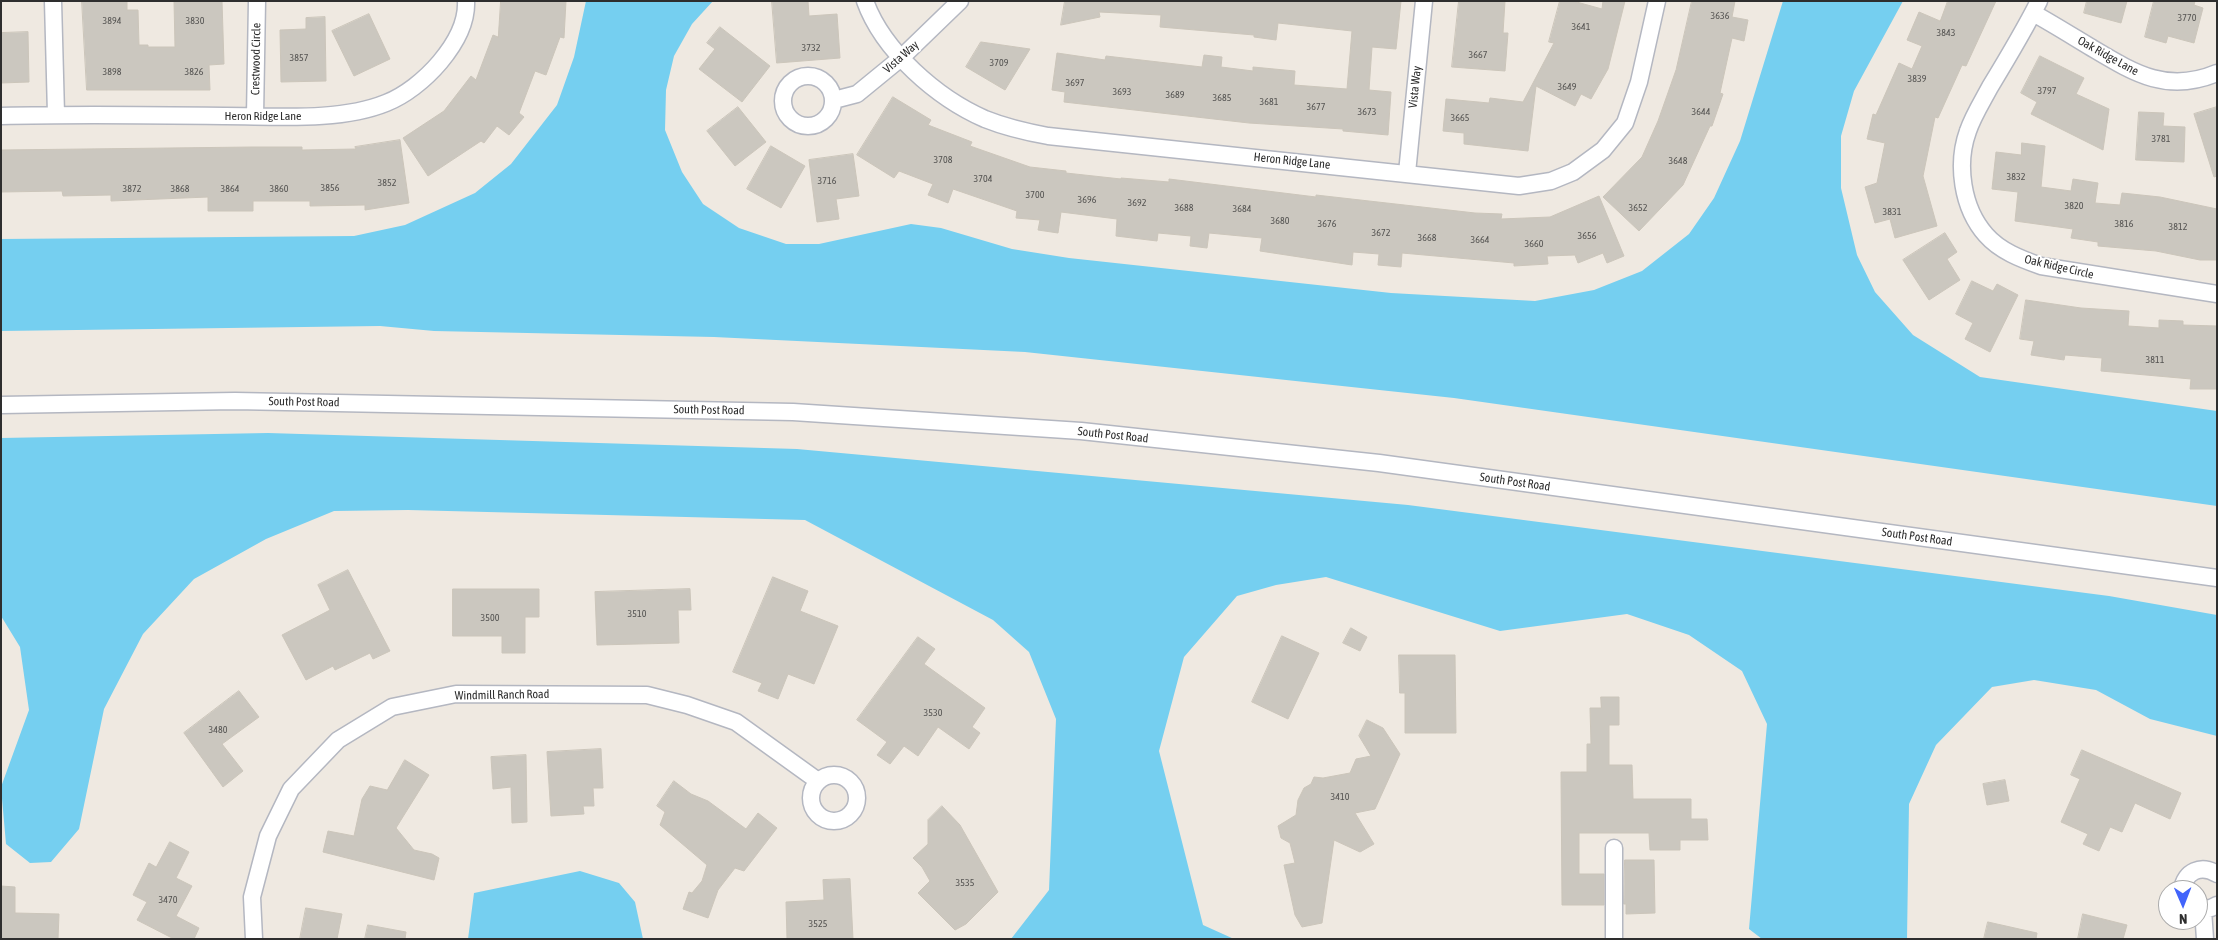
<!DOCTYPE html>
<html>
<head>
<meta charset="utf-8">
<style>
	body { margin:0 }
	#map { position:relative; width:2218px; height:940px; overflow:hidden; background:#efe9e1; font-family:"Asap Condensed",sans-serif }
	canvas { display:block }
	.frame { position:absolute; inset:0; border:2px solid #2e2e2e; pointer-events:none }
	.north { position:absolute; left:2158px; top:880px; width:50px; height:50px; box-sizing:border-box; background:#fff; border:1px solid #ababab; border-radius:50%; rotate:179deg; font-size:14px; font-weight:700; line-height:20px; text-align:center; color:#2e2e2e }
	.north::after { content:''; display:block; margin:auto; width:18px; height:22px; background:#4264fb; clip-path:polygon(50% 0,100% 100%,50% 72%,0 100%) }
</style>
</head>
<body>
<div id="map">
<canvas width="2218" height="940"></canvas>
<div class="frame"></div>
<div class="north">N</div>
</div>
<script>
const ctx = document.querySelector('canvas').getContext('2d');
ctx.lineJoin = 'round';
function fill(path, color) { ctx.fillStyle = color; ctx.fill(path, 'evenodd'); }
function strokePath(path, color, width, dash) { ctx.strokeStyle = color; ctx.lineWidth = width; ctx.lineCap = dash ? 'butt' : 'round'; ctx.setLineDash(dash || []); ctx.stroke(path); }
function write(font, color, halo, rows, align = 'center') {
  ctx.font = font + ' "Asap Condensed",sans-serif'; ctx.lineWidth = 4; ctx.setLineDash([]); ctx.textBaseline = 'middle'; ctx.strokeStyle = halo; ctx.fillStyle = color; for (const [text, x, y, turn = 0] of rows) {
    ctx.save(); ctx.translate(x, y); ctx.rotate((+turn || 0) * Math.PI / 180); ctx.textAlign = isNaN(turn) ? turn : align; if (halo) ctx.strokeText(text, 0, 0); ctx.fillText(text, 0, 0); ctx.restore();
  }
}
const water = new Path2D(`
	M586,1H713L692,24L674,56L666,90L665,130L682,172L703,204L739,228L786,244H819L911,224L941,228L1012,249L1069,258L1391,293L1535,301L1594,290L1642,271L1689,234L1714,198L1740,141L1783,1H1903L1854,91L1841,136V188L1857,255L1875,292L1913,335L1980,377L2217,411V506L1454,398L1025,352L714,337L434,331L380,326L1,331V239L354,236L405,225L475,193L511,164L557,105L574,57Z
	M268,433L797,449L1408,505L2109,596L2217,615V736L2150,719L2096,690L2034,680L1992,687L1936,745L1909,804L1907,939H1762L1749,929L1767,724L1742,671L1689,635L1627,614L1500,631L1326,577L1276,585L1237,596L1184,657L1159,751L1203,925L1234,939H1011L1049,890L1056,719L1029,652L993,620L805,520L408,510L334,511L266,539L194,579L143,634L104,709L79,829L51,862L30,863L6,844L1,787L29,710L20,647L1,616V438Z
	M580,871L619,883L635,902L643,939H468L474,893Z`);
const building = new Path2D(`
	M82,1H127V10H138L139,45H148V47H175L174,1H222L224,64L209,65L210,90H87Z
	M501,1H566L564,38L560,37L546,75L535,71L519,113L524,117L509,135L497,126L484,143L481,141L428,176L403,138L444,111L471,76L476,80L493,35L498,37Z
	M772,1H808L809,16L837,14L840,58L777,63Z
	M1065,1H1401L1396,49L1372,47L1369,90L1391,92L1388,135L1343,131V129L1249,123L1064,102L1065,92L1052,90L1057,53L1105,60L1106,56L1202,67L1204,55L1222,57L1221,67L1253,71V67L1295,71L1294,85L1347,89L1352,31L1278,23L1276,40L1254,37V35L1160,27L1161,15L1099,12L1100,17L1061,25Z
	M1459,1H1505L1503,33H1508L1505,71L1452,67Z
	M1560,1H1573L1602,9L1603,1H1625L1608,69L1591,99L1581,94L1575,106L1536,86L1528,151L1464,144V133L1443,131L1446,99L1489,103L1490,98L1523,102L1554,43L1549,42Z
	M1692,1H1735L1732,17L1748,20L1744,41L1732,38L1720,93L1723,94L1712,126H1710L1683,185L1639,231L1603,197L1642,157L1658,121L1676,70Z
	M1948,1H1996L1966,66L1962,65L1938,118L1935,117L1923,176L1937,226L1895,238L1890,219L1875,223L1865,187L1877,183L1885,143L1867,139L1873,114L1876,115L1899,63L1912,69L1922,46L1907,40L1919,12L1940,21Z
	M2087,1H2127L2121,23L2084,13Z
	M2154,1H2195L2194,5L2203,8L2194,43L2168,36L2166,43L2145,37Z
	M369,14L390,59L354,76L332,31Z
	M325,17L326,81L281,82L280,30L306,29V18Z
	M720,27L770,66L742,102L699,69L715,49L707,43Z
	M28,32L29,82L1,83V33Z
	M981,42L1030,49L1005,90L966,67Z
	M2040,56L2084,78L2076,94L2109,109L2103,150L2031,114L2037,102L2021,93Z
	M893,97L931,120L928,125L972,142L970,146L1030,167L1066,171V173L1121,179V178L1169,182V179L1316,197V195L1475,213L1502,214L1501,219L1550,217L1599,196L1624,256L1607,263L1603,253L1578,263L1575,255L1547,256L1548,264L1514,266V263L1402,253L1401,267L1378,265L1379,254L1353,252L1352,265L1260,251L1262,238L1209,233L1207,248L1190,246L1191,236L1158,233L1157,241L1116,236L1117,219L1061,212L1058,233L1038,230L1040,220L1016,218L1017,211L953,189L948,203L928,195L933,184L899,171L894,178L857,155Z
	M738,107L766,142L735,166L707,131Z
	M2217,107V176L2214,177L2194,114Z
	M2139,112L2164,113L2163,126L2185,127L2184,162L2136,160Z
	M400,140L409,203L365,210V205L310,206V201H253V211H208V197L111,201V195L63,196L62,191L1,192V150L252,147H302V150L356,149L355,147Z
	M2022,143L2045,146L2041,187L2071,191L2073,179L2098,183L2095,203L2120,205L2122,193L2160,197L2217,209V260H2200L2156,251L2098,246V242L2071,238L2073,229L2015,221L2018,192L1992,189L1996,152L2021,155Z
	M771,146L805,166L781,208L747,189Z
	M853,154L859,196L836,199L839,219L817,222L809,160Z
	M1945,233L1957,252L1947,259L1960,280L1929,300L1903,260Z
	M1972,281L1993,291L1997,284L2018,295L1990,352L1965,339L1973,323L1956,314Z
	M2026,300L2081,308L2129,311L2128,326L2159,328V320L2183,321V325L2217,326V389H2190L2191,379L2101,371L2102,358L2065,355L2064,360L2031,355L2034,341L2020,339Z
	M348,570L390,651L373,659L370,653L335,670L333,666L306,680L282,635L330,610L318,585Z
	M773,577L808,591L800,611L838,626L814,684L788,674L778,699L758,691L762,683L733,672Z
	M453,589H539V617H525V653H502V636H453Z
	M690,589L691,610H678L679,643L597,645L595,592Z
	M1351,628L1367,637L1360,651L1343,643Z
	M1282,636L1319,653L1288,719L1252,702Z
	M918,637L935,649L924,664L985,708L972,727L980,733L969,749L938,727L918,756L904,746L890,764L877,755L887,742L857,720Z
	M1399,655H1455L1456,733H1405V693H1400Z
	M239,691L259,717L222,744L243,771L223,787L184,733Z
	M1601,697H1619V725H1609V765H1632L1633,799H1691V819H1707L1708,840H1680V850H1650L1649,833H1579V874H1604V905H1562L1561,772H1587V744H1591L1590,708H1601Z
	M1367,720L1383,728L1400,754L1375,809L1355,813L1374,844L1360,852L1334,840L1322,923L1302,927L1295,915L1284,865L1295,863L1290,843L1281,838L1278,826L1296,815L1298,800L1304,788L1311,784L1314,777L1323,778L1350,773L1356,759L1371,756L1359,736Z
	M601,749L603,788H593L594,806H583L584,814L551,816L547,752Z
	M2082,750L2181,793L2170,819L2135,803L2122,832L2110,827L2099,851L2083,844L2088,834L2061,822L2080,779L2071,775Z
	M526,755L527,822L512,823L511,787L493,789L491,757Z
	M405,760L429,775L396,828L414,850L432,854L439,858L434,880L323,852L328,831L354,836L362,799L370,786L387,790Z
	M2005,780L2009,801L1987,805L1983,784Z
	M674,781L691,794L708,801L746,829L758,813L777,828L744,871L735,868L718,890L708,918L683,909L689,892L692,893L702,881L707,865L660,825L665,812L657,806Z
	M942,806L960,825L998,892L966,924L955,930L918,893L930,881L922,867L913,858L928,844V820Z
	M170,842L189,852L176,878L192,886L176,916L199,928L194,939H174L137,920L147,902L133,895L149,863L156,867Z
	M1625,860H1654L1655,913L1626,914V904H1624Z
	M850,879L853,939H787L786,902L824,900L823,880Z
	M1,886L15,887V913L59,914L58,939H1Z
	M306,908L342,914L337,939H300Z
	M2083,914L2127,925L2123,939H2078Z
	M1988,922L2037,933L2036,939H1984Z
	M368,925L406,932L405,939H365Z`);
const minor = new Path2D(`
	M53,1L56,114
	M865,1C883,51 937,98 985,119C1005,127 1026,132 1048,136L1519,186L1551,181L1573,172L1603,150L1625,123L1639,82L1657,1
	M2039,1C2024,31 2007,59 1990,87C1982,102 1973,116 1968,131C1956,164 1962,208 1986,235C2000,251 2021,259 2041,266L2217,294
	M2033,13C2053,24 2072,36 2092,48C2134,73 2167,94 2217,73
	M783 101a25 25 0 1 1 50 0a25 25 0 1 1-50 0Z
	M834,100L857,94L901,58L960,1
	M1,116C76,114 150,115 225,116C275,116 339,122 386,103C422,89 468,41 466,1
	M255,116L257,1
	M1407,173L1424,1
	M1,405L235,401L793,412L1081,431L1379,463L2217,578
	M811 798a23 23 0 1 1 46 0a23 23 0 1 1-46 0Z
	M2182,890C2185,871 2201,864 2217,874
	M2198,909L2211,908L2217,905
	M2203,910L2205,939
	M254,939L252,897L268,836L291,789L338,740L392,707L456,694L647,695L687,705L736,722L818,781
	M1614,939V848`);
const numberNames = [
	["3636",1720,16],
	["3770",2187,18],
	["3894",112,21],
	["3830",195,21],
	["3641",1581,27],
	["3843",1946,33],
	["3732",811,48],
	["3667",1478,55],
	["3857",299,58],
	["3709",999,63],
	["3898",112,72],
	["3826",194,72],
	["3839",1917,79],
	["3697",1075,83],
	["3649",1567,87],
	["3797",2047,91],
	["3693",1122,92],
	["3689",1175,95],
	["3685",1222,98],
	["3681",1269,102],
	["3677",1316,107],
	["3673",1367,112],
	["3644",1701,112],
	["3665",1460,118],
	["3781",2161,139],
	["3708",943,160],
	["3648",1678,161],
	["3832",2016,177],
	["3704",983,179],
	["3716",827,181],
	["3852",387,183],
	["3856",330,188],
	["3872",132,189],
	["3868",180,189],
	["3864",230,189],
	["3860",279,189],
	["3700",1035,195],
	["3696",1087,200],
	["3692",1137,203],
	["3820",2074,206],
	["3688",1184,208],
	["3652",1638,208],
	["3684",1242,209],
	["3831",1892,212],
	["3680",1280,221],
	["3676",1327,224],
	["3816",2124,224],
	["3812",2178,227],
	["3672",1381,233],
	["3656",1587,236],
	["3668",1427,238],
	["3664",1480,240],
	["3660",1534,244],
	["3811",2155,360],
	["3510",637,614],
	["3500",490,618],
	["3530",933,713],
	["3480",218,730],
	["3410",1340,797],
	["3535",965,883],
	["3470",168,900],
	["3525",818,924]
];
const streetNames = [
	["Oak Ridge Lane",2108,56,29],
	["Vista Way",901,57,-41],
	["Crestwood Circle",256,59,-89],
	["Vista Way",1415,87,-84],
	["Heron Ridge Lane",263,116],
	["Heron Ridge Lane",1292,161,6],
	["Oak Ridge Circle",2059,267,13],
	["South Post Road",304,402,1],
	["South Post Road",709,410,1],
	["South Post Road",1113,435,6],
	["South Post Road",1515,482,8],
	["South Post Road",1917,537,8],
	["Windmill Ranch Road",502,695,-1]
];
fill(water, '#75cff0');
fill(building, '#cbc7bf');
strokePath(building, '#cbc5ba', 1);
strokePath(minor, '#b4b7c1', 19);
strokePath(minor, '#fff', 16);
write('10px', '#555452', null, numberNames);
write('12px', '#2e2e2e', '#fff', streetNames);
</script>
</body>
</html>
